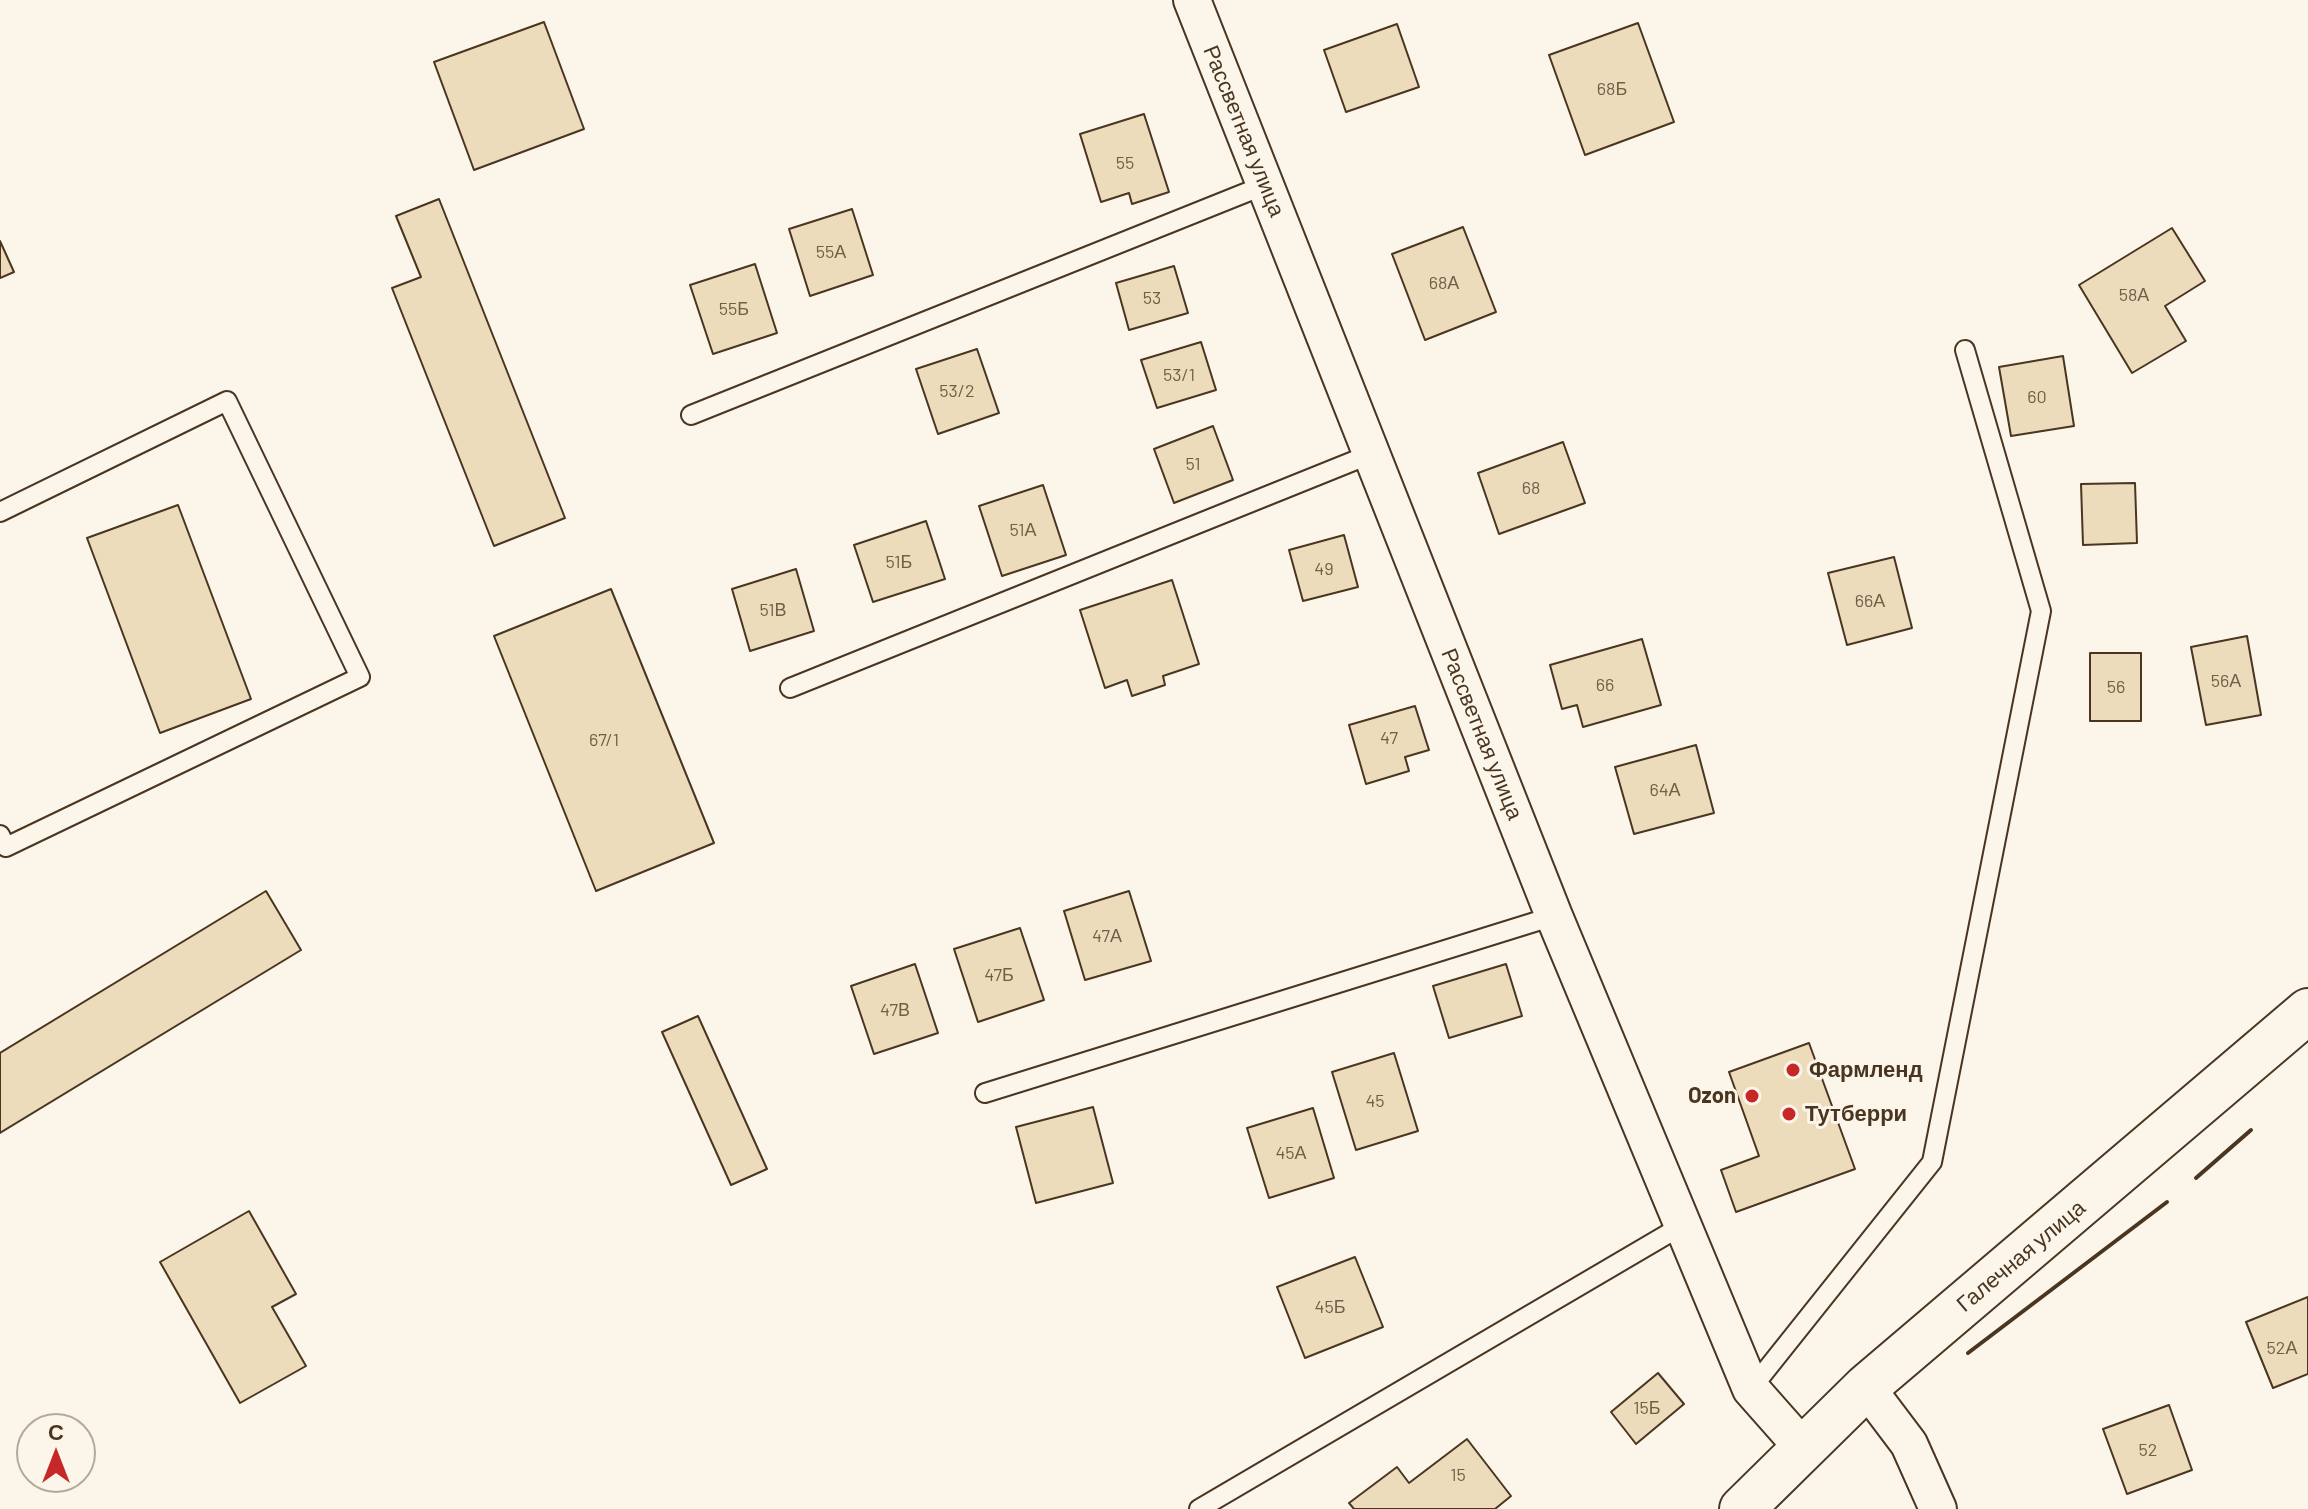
<!DOCTYPE html>
<html>
<head>
<meta charset="utf-8">
<style>
	body { margin:0 }
	#map { position:relative; width:2308px; height:1509px; overflow:hidden; background:#fbf6e9; font-family:Barlow,sans-serif }
	canvas { display:block }
	.north { position:absolute; left:16px; top:1413px; width:80px; height:80px; box-sizing:border-box; background:#fbf6e9; border:2px solid #b4a999; border-radius:50%; rotate:0deg; font-size:22px; font-weight:700; line-height:32px; text-align:center; color:#4a3520 }
	.north::after { content:''; display:block; margin:auto; width:28px; height:36px; background:#c62828; clip-path:polygon(50% 0,100% 100%,50% 72%,0 100%) }
</style>
</head>
<body>
<div id="map">
<canvas width="2308" height="1509"></canvas>
<div class="north">С</div>
</div>
<script>
const ctx = document.querySelector('canvas').getContext('2d');
ctx.lineJoin = 'round';
function fill(path, color) { ctx.fillStyle = color; ctx.fill(path, 'evenodd'); }
function strokePath(path, color, width, dash) { ctx.strokeStyle = color; ctx.lineWidth = width; ctx.lineCap = dash ? 'butt' : 'round'; ctx.setLineDash(dash || []); ctx.stroke(path); }
function write(font, color, halo, rows, align = 'center') {
  ctx.font = font + ' Barlow,sans-serif'; ctx.lineWidth = 6; ctx.setLineDash([]); ctx.textBaseline = 'middle'; ctx.strokeStyle = halo; ctx.fillStyle = color; for (const [text, x, y, turn = 0] of rows) {
    ctx.save(); ctx.translate(x, y); ctx.rotate((+turn || 0) * Math.PI / 180); ctx.textAlign = isNaN(turn) ? turn : align; if (halo) ctx.strokeText(text, 0, 0); ctx.fillText(text, 0, 0); ctx.restore();
  }
}
const building = new Path2D(`
	M544,22L584,129L474,170L434,62Z
	M1638,23L1674,122L1585,155L1549,55Z
	M1397,24L1419,87L1346,112L1324,50Z
	M1144,114L1169,192L1132,204L1129,193L1101,202L1080,134Z
	M439,199L565,518L494,546L392,288L421,277L396,216Z
	M852,209L873,275L810,296L789,229Z
	M1463,227L1496,312L1425,340L1392,254Z
	M2172,228L2205,281L2165,306L2186,341L2132,373L2079,285Z
	M0,241L14,272L0,278Z
	M755,264L777,333L713,354L690,285Z
	M1174,266L1188,313L1129,330L1116,283Z
	M1201,342L1216,390L1157,408L1141,360Z
	M977,349L999,413L938,434L916,369Z
	M2063,356L2074,426L2011,436L1999,367Z
	M1213,426L1233,480L1174,503L1154,449Z
	M1563,442L1585,503L1499,534L1478,473Z
	M2135,483L2137,543L2083,545L2081,484Z
	M1043,485L1066,555L1002,576L979,506Z
	M178,505L251,699L160,733L87,538Z
	M926,521L945,579L873,602L854,545Z
	M1344,535L1358,587L1303,601L1289,550Z
	M1894,557L1912,628L1847,645L1828,573Z
	M796,569L814,631L750,651L732,589Z
	M1172,580L1199,664L1163,676L1165,685L1132,696L1127,680L1105,688L1080,610Z
	M611,589L714,843L596,891L494,636Z
	M2247,636L2261,715L2206,725L2191,647Z
	M1642,639L1661,705L1583,727L1577,705L1562,709L1550,665Z
	M2090,653H2141V721H2090Z
	M1415,706L1429,750L1405,757L1409,771L1366,784L1349,725Z
	M1696,745L1714,813L1634,834L1615,767Z
	M266,891L301,950L0,1133V1053Z
	M1129,891L1151,961L1085,980L1064,911Z
	M1020,928L1044,1000L978,1022L954,949Z
	M915,964L938,1033L874,1054L851,986Z
	M1506,964L1522,1016L1449,1038L1433,986Z
	M698,1016L767,1169L731,1185L662,1032Z
	M1809,1043L1855,1169L1736,1212L1721,1170L1759,1156L1729,1072Z
	M1394,1053L1418,1131L1356,1150L1332,1072Z
	M1093,1107L1113,1183L1036,1203L1016,1127Z
	M1313,1108L1334,1178L1269,1198L1247,1128Z
	M249,1211L296,1294L272,1307L306,1366L240,1403L160,1262Z
	M1355,1257L1383,1327L1305,1358L1277,1287Z
	M2308,1297V1374L2273,1388L2246,1322Z
	M1658,1373L1684,1404L1636,1444L1611,1412Z
	M2169,1405L2192,1470L2127,1494L2103,1429Z
	M1467,1439L1511,1496L1495,1509H1354L1349,1503L1397,1467L1409,1483Z`);
const service = new Path2D(`
	M691,415L1265,185
	M0,512L227,401L360,677L6,847L0,835
	M790,688L1371,454
	M985,1093L1554,916
	M1751,1389L1932,1162L2041,611L1965,350
	M1199,1509L1683,1225`);
const minor = new Path2D(`
	M1192,0L1554,916L1751,1389L1804,1449
	M1866,1387L1909,1444L1938,1509`);
const tertiary = new Path2D(`
	M1742,1509L1866,1387L2308,1011`);
const wall = new Path2D(`
	M2196,1178L2251,1130
	M1968,1353L2167,1202`);
const markers = [
	[1793,1070,8,"#c62828"],
	[1752,1096,8,"#c62828"],
	[1789,1114,8,"#c62828"]
];
const numberNames = [
	["68Б",1612,89],
	["55",1125,163],
	["55А",831,252],
	["68А",1444,283],
	["58А",2134,295],
	["53",1152,298],
	["55Б",734,309],
	["53/1",1179,375],
	["53/2",957,391],
	["60",2037,397],
	["51",1193,464],
	["68",1531,488],
	["51А",1023,530],
	["51Б",899,562],
	["49",1324,569],
	["66А",1870,601],
	["51В",773,610],
	["56А",2226,681],
	["66",1605,685],
	["56",2116,687],
	["47",1389,738],
	["67/1",604,740],
	["64А",1665,790],
	["47А",1107,936],
	["47Б",999,975],
	["47В",895,1010],
	["45",1375,1101],
	["45А",1291,1153],
	["45Б",1330,1307],
	["52А",2282,1348],
	["15Б",1647,1408],
	["52",2148,1450],
	["15",1458,1475]
];
const streetNames = [
	["Рассветная улица",1244,131,68],
	["Рассветная улица",1482,734,68],
	["Галечная улица",2021,1256,-40]
];
const poiNames = [
	["Фармленд",1809,1070],
	["Ozon",1736,1096,"right"],
	["Тутберри",1805,1114]
];
fill(building, '#ecdcbc');
strokePath(building, '#4a3520', 2);
strokePath(service, '#4a3520', 22);
strokePath(minor, '#4a3520', 40);
strokePath(tertiary, '#4a3520', 48);
strokePath(service, '#fbf6e9', 18);
strokePath(minor, '#fbf6e9', 36);
strokePath(tertiary, '#fbf6e9', 44);
strokePath(wall, '#4a3520', 4);
for (const [x, y, r, color] of markers) { const dot = new Path2D(); dot.arc(x, y, r, 0, 2 * Math.PI); ctx.fillStyle = color; ctx.fill(dot); strokePath(dot, '#fbf6e9', 3); }
write('18px', '#725f47', null, numberNames);
write('22px', '#4a3520', '#fbf6e9', streetNames);
write('bold 22px', '#4a3520', '#fbf6e9', poiNames, 'left');
</script>
</body>
</html>
